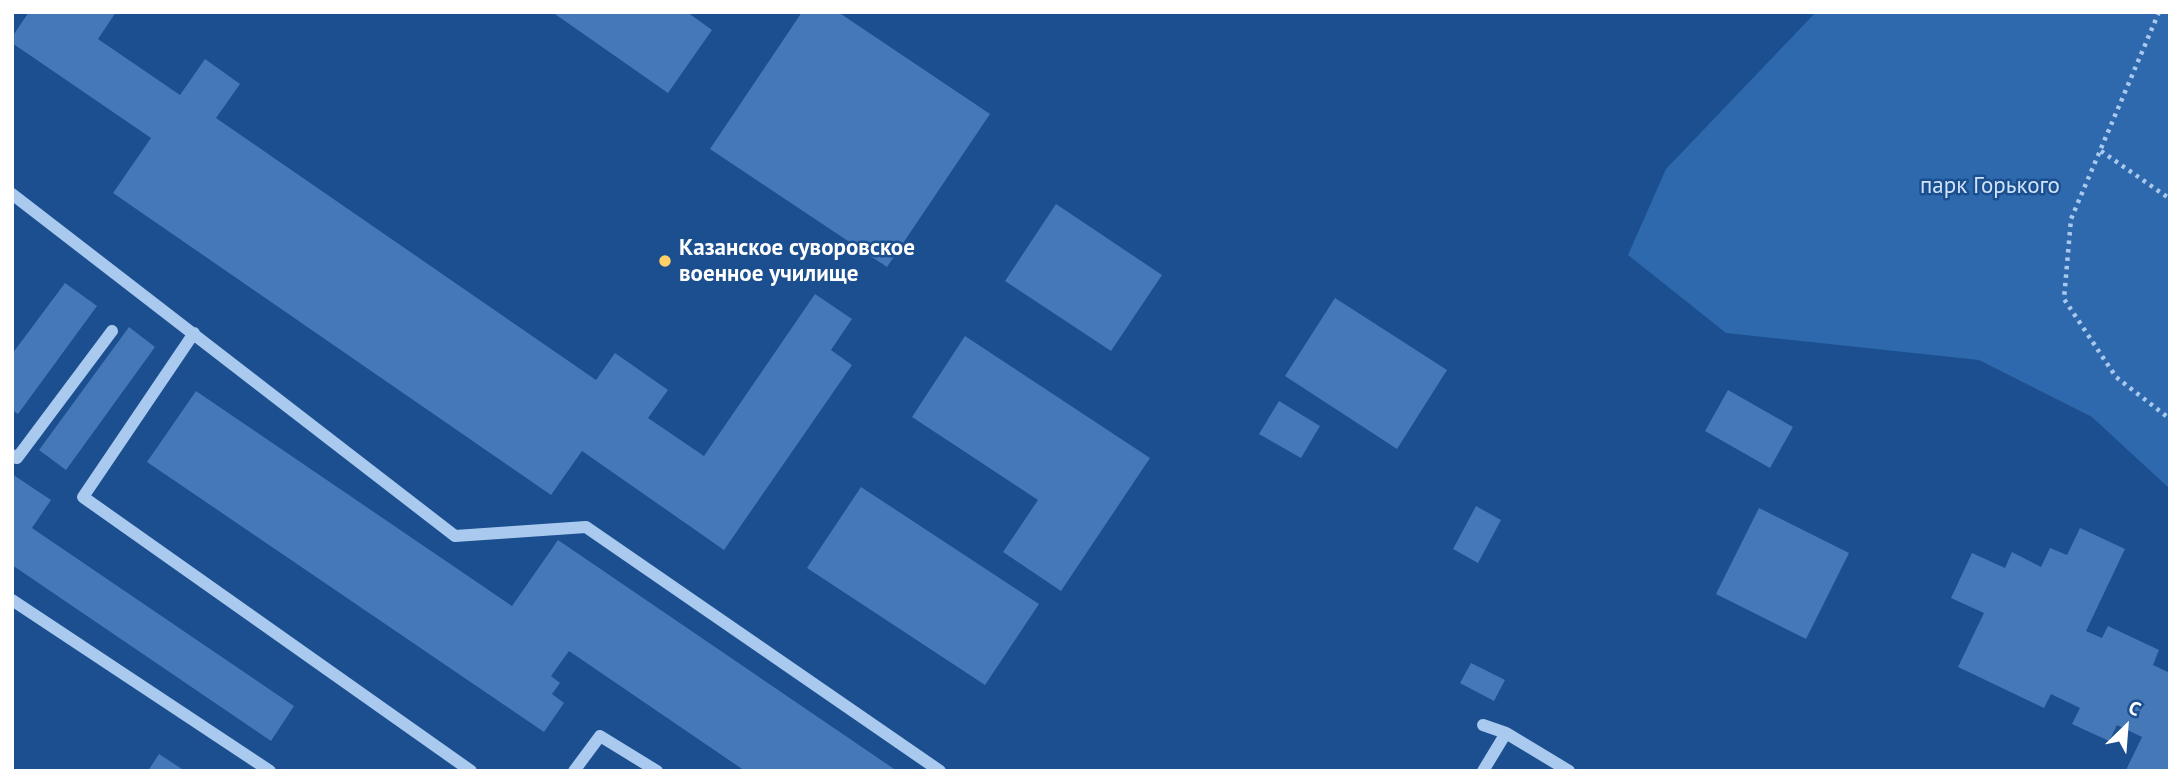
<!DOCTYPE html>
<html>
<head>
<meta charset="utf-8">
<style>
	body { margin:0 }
	#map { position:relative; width:2182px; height:783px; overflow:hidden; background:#1b4f8f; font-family:"PT Sans",sans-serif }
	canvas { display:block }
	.frame { position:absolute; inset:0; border:14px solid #fff; pointer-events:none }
	.north { position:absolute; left:2091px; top:692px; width:70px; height:70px; -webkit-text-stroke:5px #1b4f8f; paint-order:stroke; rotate:25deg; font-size:19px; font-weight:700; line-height:28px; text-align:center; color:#fff }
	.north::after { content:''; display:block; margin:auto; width:24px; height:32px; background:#fff; clip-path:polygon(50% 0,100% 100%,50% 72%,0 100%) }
</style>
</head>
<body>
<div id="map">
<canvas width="2182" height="783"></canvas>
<div class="frame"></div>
<div class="north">С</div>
</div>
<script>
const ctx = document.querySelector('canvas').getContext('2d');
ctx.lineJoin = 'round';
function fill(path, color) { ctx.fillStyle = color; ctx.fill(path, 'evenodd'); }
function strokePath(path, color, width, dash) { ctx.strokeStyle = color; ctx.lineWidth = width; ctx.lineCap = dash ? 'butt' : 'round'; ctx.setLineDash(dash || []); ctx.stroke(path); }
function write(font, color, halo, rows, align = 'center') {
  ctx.font = font + ' "PT Sans",sans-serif'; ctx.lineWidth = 5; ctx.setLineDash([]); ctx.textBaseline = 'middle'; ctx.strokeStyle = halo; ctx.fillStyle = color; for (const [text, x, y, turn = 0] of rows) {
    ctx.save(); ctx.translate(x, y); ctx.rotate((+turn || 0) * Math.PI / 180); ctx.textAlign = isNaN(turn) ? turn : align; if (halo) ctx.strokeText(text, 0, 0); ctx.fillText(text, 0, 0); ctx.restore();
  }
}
const green = new Path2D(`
	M1816,12H2170V489L2092,417L1979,360L1726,333L1628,255L1666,169Z`);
const building = new Path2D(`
	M29,12H116L98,39L180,95L205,59L240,84L216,118L596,380L615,353L668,390L648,418L704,456L815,294L852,319L831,350L852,365L724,550L582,451L551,495L113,193L151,138L12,43V37Z
	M552,12H687L712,30L668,93Z
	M802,12H838L990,114L887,267L710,149Z
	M1056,204L1162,275L1111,351L1005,281Z
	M65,283L97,306L18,414L12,410V354Z
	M1335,298L1447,370L1397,449L1285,376Z
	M129,327L155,347L66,470L39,450Z
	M965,336L1150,458L1061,591L1003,552L1038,500L912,417Z
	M1728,390L1793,427L1770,468L1705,431Z
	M196,391L512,606L558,540L897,771H745L569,651L551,676L560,683L552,694L564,703L544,732L147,462Z
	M1279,401L1320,426L1301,458L1259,434Z
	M12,474L51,500L32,528L294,706L271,741L12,565Z
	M861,487L1039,604L985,685L807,568Z
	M1476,506L1501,520L1478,563L1453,549Z
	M1759,508L1849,553L1806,639L1716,594Z
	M2080,528L2125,549L2086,631L2102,638L2108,626L2159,650L2153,665L2170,673V771L2126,770L2142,737L2117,725L2109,741L2072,724L2080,708L2051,694L2044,708L1958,667L1984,613L1951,598L1972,553L2005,568L2012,552L2041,567L2050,548L2067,555Z
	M1471,663L1505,680L1494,701L1460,683Z
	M159,754L185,771H148Z`);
const path = new Path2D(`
	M2159,12L2071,219L2064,299L2116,377L2170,419
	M2101,151L2170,199`);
const minor = new Path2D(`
	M12,194L455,536L586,527L940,771
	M194,333L83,497L471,771
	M12,455L17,458L112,331
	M12,600L270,771
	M1483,725L1506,733
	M574,771L600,736L657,771
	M1483,771L1506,733L1569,771`);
const markers = [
	[665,261,7,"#ffd166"]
];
const parkNames = [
	["парк Горького",1990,186]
];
const poiNames = [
	["Казанское суворовское",679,248],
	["военное училище",679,274]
];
fill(green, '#2e69ad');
fill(building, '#4478b7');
strokePath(path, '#a9c9ee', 4.5, [3.5, 5]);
strokePath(minor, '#a9c9ee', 12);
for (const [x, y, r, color] of markers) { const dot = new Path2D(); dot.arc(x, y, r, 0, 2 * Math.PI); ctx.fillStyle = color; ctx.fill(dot); strokePath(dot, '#1b4f8f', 2.5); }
write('23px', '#cfe3fa', '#1b4f8f', parkNames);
write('bold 23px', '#fff', '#1b4f8f', poiNames, 'left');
</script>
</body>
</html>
